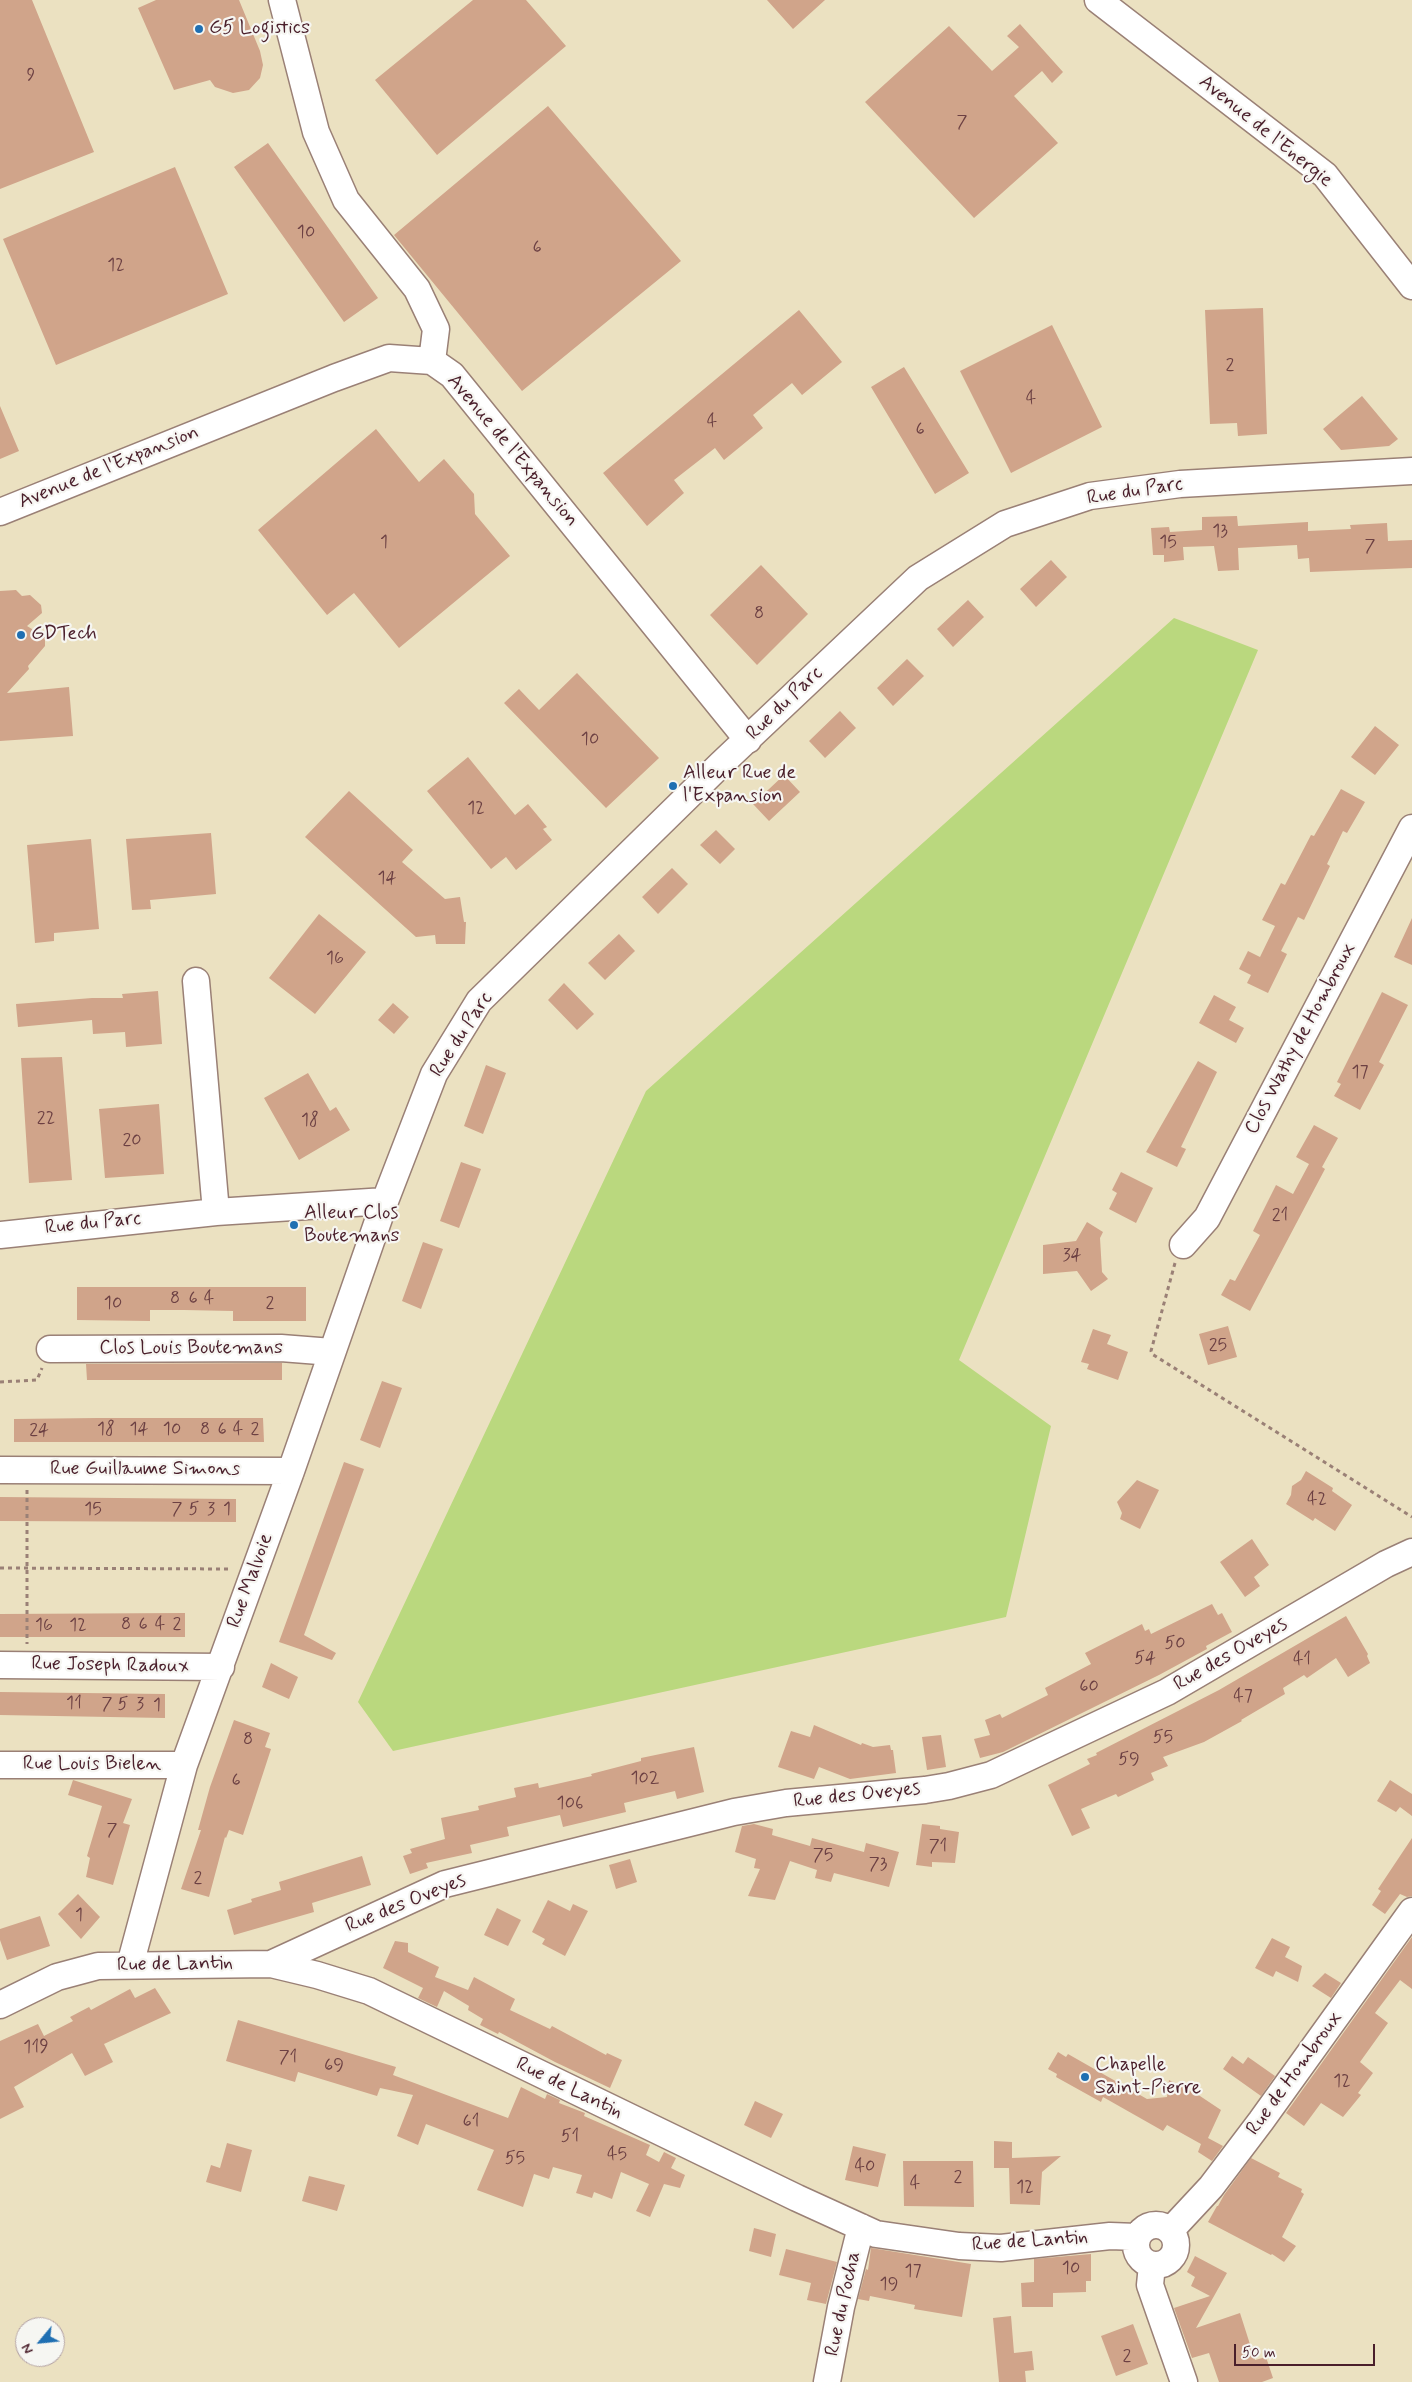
<!DOCTYPE html>
<html>
<head>
<meta charset="utf-8">
<style>
	body { margin:0 }
	#map { position:relative; width:1412px; height:2382px; overflow:hidden; background:#ebe1c1; font-family:Mynerve,sans-serif }
	canvas { display:block }
	.north { position:absolute; left:15px; top:2317px; width:50px; height:50px; box-sizing:border-box; background:#f6f6f2; border:1px solid #b1a0a2; border-radius:50%; rotate:242deg; font-size:14px; font-weight:700; line-height:20px; text-align:center; color:#4a1f2b }
	.north::after { content:''; display:block; margin:auto; width:18px; height:22px; background:#1f6fb2; clip-path:polygon(50% 0,100% 100%,50% 72%,0 100%) }
	.scale { position:absolute; left:1234px; top:2344px; width:141px; height:22px; box-sizing:border-box; border:2px solid #4a1f2b; border-top:0; padding-left:6px; font-size:15px; line-height:18px; white-space:nowrap; color:#4a1f2b; -webkit-text-stroke:4px #f6f6f2; paint-order:stroke }
</style>
</head>
<body>
<div id="map">
<canvas width="1412" height="2382"></canvas>
<div class="north">N</div>
<div class="scale">50 m</div>
</div>
<script>
const ctx = document.querySelector('canvas').getContext('2d');
ctx.lineJoin = 'round';
function fill(path, color) { ctx.fillStyle = color; ctx.fill(path, 'evenodd'); }
function strokePath(path, color, width, dash) { ctx.strokeStyle = color; ctx.lineWidth = width; ctx.lineCap = dash ? 'butt' : 'round'; ctx.setLineDash(dash || []); ctx.stroke(path); }
function write(font, color, halo, rows, align = 'center') {
  ctx.font = font + ' Mynerve,sans-serif'; ctx.lineWidth = 4.5; ctx.setLineDash([]); ctx.textBaseline = 'middle'; ctx.strokeStyle = halo; ctx.fillStyle = color; for (const [text, x, y, turn = 0] of rows) {
    ctx.save(); ctx.translate(x, y); ctx.rotate((+turn || 0) * Math.PI / 180); ctx.textAlign = isNaN(turn) ? turn : align; if (halo) ctx.strokeText(text, 0, 0); ctx.fillText(text, 0, 0); ctx.restore();
  }
}
const green = new Path2D(`
	M1174,618L1258,650L959,1360L1051,1426L1006,1617L393,1751L358,1702L646,1091Z`);
const building = new Path2D(`
	M0,0H32L94,152L0,189Z
	M156,0H239L260,51L263,65L260,78L249,90L233,93L215,87L210,80L174,90L138,8Z
	M473,0H526L566,46L437,155L375,80Z
	M767,0H825L793,29Z
	M1020,24L1063,72L1052,83L1042,71L1014,96L1058,143L974,218L865,102L949,26L992,71L1019,47L1007,36Z
	M548,106L681,261L522,391L394,235Z
	M268,143L378,298L344,322L234,167Z
	M175,167L228,294L56,365L3,239Z
	M1263,308L1267,434L1238,436L1237,423L1210,424L1205,310Z
	M799,310L842,362L802,395L792,383L753,415L763,428L724,460L715,448L674,480L684,493L647,526L603,473Z
	M1052,325L1102,427L1011,473L960,371Z
	M904,367L969,473L935,494L871,387Z
	M1362,396L1398,439L1389,446L1341,450L1323,429Z
	M0,406L19,451L0,459Z
	M376,429L419,482L444,459L474,494L475,514L510,556L399,648L354,593L327,615L258,530Z
	M1237,516L1238,526L1308,522V531L1351,529L1350,525L1387,523L1388,541L1412,540V568L1310,572L1309,558L1298,559L1297,545L1238,548L1239,570L1218,571L1214,546L1183,547L1184,560L1164,562V555H1153L1151,528L1169,527L1170,532L1202,530V517Z
	M1051,560L1067,577L1036,607L1020,589Z
	M761,565L808,614L757,665L710,615Z
	M16,590L22,596L30,595L41,605L42,613L27,626L45,637V646L28,666L29,669L7,693L69,687L73,736L0,741V591Z
	M968,600L984,617L953,647L937,629Z
	M907,659L924,676L893,706L877,688Z
	M577,673L659,758L606,808L504,703L519,689L539,710Z
	M840,711L856,728L825,758L809,741Z
	M1375,726L1399,745L1375,775L1351,757Z
	M468,757L515,815L528,804L547,827L543,829L552,840L516,870L506,857L491,869L427,791Z
	M784,775L800,792L769,821L753,804Z
	M1341,789L1365,802L1347,833L1343,831L1327,864L1330,866L1304,920L1298,917L1281,951L1287,954L1268,993L1247,983L1251,975L1239,969L1248,951L1260,957L1275,926L1262,920L1281,883L1285,885L1311,835L1314,836Z
	M349,791L413,850L402,862L445,899L460,897L464,922H466L465,944H436L435,935L416,937L305,837Z
	M716,830L735,849L720,864L700,845Z
	M211,833L216,894L150,900L151,909L132,910L126,839Z
	M91,839L99,929L54,933V941L35,943L27,845Z
	M672,868L688,884L658,914L642,897Z
	M319,914L366,952L315,1014L269,978Z
	M1412,918V965L1394,957Z
	M619,934L635,951L605,980L588,963Z
	M564,983L594,1014L577,1030L548,1000Z
	M158,991L162,1044L126,1047L125,1032L93,1034L92,1020L18,1027L16,1004L92,998H123L122,994Z
	M1382,992L1408,1005L1379,1062L1384,1065L1360,1110L1334,1096L1341,1084L1337,1082Z
	M1214,995L1236,1007L1229,1020L1244,1028L1236,1043L1199,1023Z
	M393,1003L409,1017L394,1034L378,1020Z
	M62,1057L72,1180L29,1183L21,1058Z
	M1198,1061L1217,1072L1181,1147L1186,1149L1177,1167L1146,1152Z
	M486,1065L506,1073L483,1134L464,1126Z
	M308,1073L330,1111L336,1107L350,1130L299,1160L264,1098Z
	M159,1104L164,1174L105,1178L99,1109Z
	M1314,1125L1338,1138L1322,1167L1325,1169L1250,1311L1221,1295L1230,1279L1235,1281L1260,1235L1253,1231L1276,1185L1293,1194L1309,1164L1296,1157Z
	M461,1162L481,1169L459,1228L440,1221Z
	M1121,1172L1153,1188L1136,1223L1109,1209L1117,1193L1112,1190Z
	M1087,1222L1103,1232L1100,1238L1102,1272L1108,1279L1091,1291L1077,1271L1043,1274V1245L1076,1241Z
	M423,1242L443,1249L421,1309L402,1301Z
	M77,1287H306V1321H233V1311L184,1310H150V1321L77,1320Z
	M1228,1326L1237,1357L1208,1365L1199,1334Z
	M1093,1329L1111,1335L1107,1344L1128,1352L1118,1380L1087,1369L1089,1364L1081,1362Z
	M282,1363V1380H87L86,1364Z
	M382,1381L402,1388L380,1448L360,1440Z
	M97,1418H263L264,1442H14V1419Z
	M344,1462L364,1469L304,1635L336,1653L332,1660L279,1642Z
	M1306,1471L1333,1488L1332,1491L1352,1505L1335,1531L1315,1518L1313,1521L1286,1504L1291,1495L1292,1486L1301,1480Z
	M1137,1480L1159,1490L1140,1529L1120,1519L1122,1513L1117,1502Z
	M0,1497L236,1499V1522L0,1521Z
	M1252,1539L1269,1565L1254,1577L1260,1586L1245,1597L1220,1562Z
	M1212,1604L1218,1615L1222,1613L1232,1632L1206,1646L1207,1649L1159,1675L1003,1752L980,1758L974,1739L990,1735L985,1720L1000,1714L1002,1718L1048,1695L1045,1688L1091,1664L1085,1653L1142,1624L1145,1631L1149,1629L1151,1634Z
	M185,1613V1637H0V1614Z
	M1346,1616L1368,1654L1367,1656L1370,1663L1348,1677L1336,1658L1307,1678L1304,1675L1283,1688L1285,1694L1241,1720L1242,1721L1204,1742L1163,1757L1168,1766L1151,1773L1154,1780L1118,1797L1116,1794L1081,1809L1090,1828L1072,1836L1048,1785L1090,1764L1087,1759L1097,1755L1096,1753L1219,1690Z
	M271,1663L298,1677L289,1699L262,1687Z
	M0,1692L165,1694V1718L0,1715Z
	M234,1720L270,1733L265,1747L271,1749L243,1835L229,1830L226,1838L225,1837L209,1897L181,1889L201,1830H198L210,1787Z
	M814,1725L861,1745L862,1743L873,1747L890,1745L891,1750H893L896,1773L850,1779L819,1767L814,1779L778,1767L791,1731L810,1737Z
	M941,1735L946,1767L927,1770L922,1737Z
	M694,1747L704,1792L677,1799L675,1791L624,1803L626,1812L563,1827L560,1815L507,1827L509,1836L470,1845L472,1853L426,1863L428,1868L410,1874L403,1856L412,1853L410,1849L445,1839L441,1818L479,1810L478,1806L516,1797L514,1788L538,1783L539,1788L592,1776L591,1774L641,1761V1758Z
	M73,1780L132,1799L123,1823L130,1825L113,1885L86,1877L90,1858L87,1856L102,1806L68,1795Z
	M1390,1780L1412,1794V1816L1400,1807L1396,1812L1377,1801Z
	M754,1824L773,1829L772,1835L810,1846L812,1838L864,1852L866,1843L899,1852L889,1887L834,1873L831,1882L815,1878L817,1870L790,1861L775,1900L748,1896L760,1869L754,1868L756,1859L735,1852L742,1826Z
	M922,1824L940,1826V1829L959,1832L955,1863L932,1862V1867L916,1865Z
	M1412,1838V1896L1407,1897L1400,1894L1385,1914L1372,1905L1381,1891L1378,1889Z
	M362,1856L371,1885L312,1903L314,1912L234,1935L227,1910L252,1902L251,1899L281,1890L279,1882Z
	M630,1859L637,1882L616,1889L609,1865Z
	M78,1894L100,1917L81,1939L58,1914Z
	M548,1900L570,1911L573,1904L588,1911L565,1956L542,1944L545,1939L532,1932Z
	M497,1908L521,1920L508,1946L484,1935Z
	M40,1916L50,1946L7,1960L0,1940V1929Z
	M1412,1937V1989L1400,1980L1375,2013L1388,2023L1360,2062L1373,2073L1358,2093L1361,2095L1343,2117L1321,2103L1304,2126L1286,2113Z
	M1272,1938L1290,1947L1285,1957L1302,1966L1298,1982L1276,1971L1273,1977L1255,1968Z
	M395,1941L408,1943V1952L439,1967L435,1977L468,1990L474,1977L515,1999L510,2010L550,2029L552,2026L606,2055L607,2053L622,2060L610,2088L555,2062L499,2032L498,2034L480,2025L483,2019L468,2010L469,2006L444,1991L437,2007L418,1998L423,1988L383,1968Z
	M1325,1973L1341,1983L1331,1998L1312,1986Z
	M155,1988L171,2013L104,2044L113,2062L85,2076L72,2053L14,2087L24,2107L0,2119V2041L38,2024L44,2036L73,2021L70,2017L89,2007L91,2010L130,1989L135,1998Z
	M238,2020L396,2067L393,2075L508,2118L521,2087L545,2099L547,2094L560,2100L559,2103L585,2113L584,2116L650,2145L646,2155L659,2162L664,2152L676,2158L671,2168L685,2175L680,2188L664,2184L650,2217L636,2211L649,2184L621,2172L612,2199L594,2192L592,2198L576,2193L582,2175L553,2167L549,2179L534,2174L523,2207L477,2190L494,2150L426,2124L418,2145L397,2136L413,2095L380,2088L377,2096L298,2072L295,2082L226,2061Z
	M1058,2052L1066,2057L1068,2054L1147,2099L1167,2097L1169,2080L1200,2096L1221,2110L1208,2138L1223,2146L1212,2161L1198,2152L1201,2144L1167,2125L1163,2131L1103,2097L1101,2102L1056,2077L1057,2074L1048,2069Z
	M1232,2056L1243,2064L1248,2057L1275,2076L1261,2096L1223,2069Z
	M755,2101L783,2114L771,2138L744,2125Z
	M994,2141L1012,2142V2158L1061,2156L1042,2172L1040,2205L1010,2204L1009,2168H994Z
	M227,2143L252,2150L241,2192L206,2182L211,2165L220,2168Z
	M853,2146L886,2154L878,2187L845,2180Z
	M1251,2158L1280,2173L1278,2177L1302,2189L1301,2192L1304,2194L1282,2237L1296,2246L1284,2262L1272,2254L1271,2255L1208,2222L1217,2206H1218L1224,2195Z
	M903,2161H973L974,2207L904,2206Z
	M309,2176L345,2185L337,2211L302,2201Z
	M754,2228L776,2234L771,2257L749,2251Z
	M871,2248L971,2264L962,2317L914,2309L915,2305L870,2296L869,2301L858,2299L866,2269L868,2270Z
	M786,2249L837,2262L826,2304L807,2300L811,2283L779,2275Z
	M1091,2254V2281H1086V2292L1053,2293V2307H1022L1021,2283L1034,2282V2259Z
	M1195,2256L1227,2273L1196,2328L1240,2313L1255,2360L1266,2357L1273,2378L1262,2382H1219L1209,2353L1192,2358L1174,2308L1210,2296L1191,2286L1195,2277L1187,2272Z
	M1011,2316L1014,2353L1032,2351L1034,2370L1025,2371L1026,2382H999L993,2318Z
	M1133,2324L1148,2364L1116,2376L1101,2336Z`);
const path = new Path2D(`
	M1175,1263L1151,1351L1152,1354L1412,1517
	M0,1382L37,1380L42,1368
	M27,1490V1644
	M0,1568L232,1569`);
const minor = new Path2D(`
	M282,0L316,132L346,200L417,289L436,329L432,361
	M1098,0L1325,175L1412,286
	M0,512L334,378L389,358L432,361L452,375L748,740
	M196,981L216,1212
	M0,1235L216,1212L385,1201
	M1183,1245L1207,1218L1412,828
	M50,1349L281,1348L332,1352
	M0,1470L291,1471
	M0,1665L221,1667
	M0,1765H184
	M271,1964L445,1884L734,1812L786,1803L925,1790L949,1786L991,1775L1167,1692L1386,1564L1412,1552
	M130,1965L184,1765L291,1471L385,1201L434,1074L479,1001L721,764L918,578L1005,524L1090,496L1180,484L1412,471
	M0,2005L57,1977L98,1966L271,1964L317,1975L369,1991L797,2198L876,2234L959,2246L1001,2248L1110,2236L1137,2237
	M1136 2245a20 20 0 1 1 40 0a20 20 0 1 1-40 0Z
	M1170,2231L1211,2187L1261,2121L1412,1911
	M1152,2265L1150,2285L1184,2382
	M827,2382L841,2307L861,2227`);
const markers = [
	[199,29,5,"#1f6fb2"],
	[21,635,5,"#1f6fb2"],
	[673,786,5,"#1f6fb2"],
	[294,1225,5,"#1f6fb2"],
	[1085,2077,5,"#1f6fb2"]
];
const numberNames = [
	["9",31,76],
	["7",962,123],
	["10",306,233],
	["6",537,248],
	["12",116,266],
	["2",1230,366],
	["4",1031,399],
	["4",712,422],
	["6",920,430],
	["13",1220,532],
	["1",384,543],
	["15",1168,543],
	["7",1370,547],
	["8",759,614],
	["10",590,740],
	["12",476,809],
	["14",387,879],
	["16",335,959],
	["17",1360,1073],
	["22",46,1119],
	["18",310,1121],
	["20",132,1141],
	["21",1280,1216],
	["34",1072,1256],
	["8",175,1299],
	["6",193,1299],
	["4",209,1299],
	["10",113,1304],
	["2",270,1304],
	["25",1218,1346],
	["18",106,1430],
	["14",139,1430],
	["10",172,1430],
	["8",205,1430],
	["6",222,1430],
	["4",238,1430],
	["2",255,1430],
	["24",39,1431],
	["42",1317,1500],
	["15",93,1510],
	["7",177,1510],
	["5",194,1510],
	["3",211,1510],
	["1",227,1510],
	["8",126,1625],
	["6",143,1625],
	["4",160,1625],
	["2",177,1625],
	["16",44,1626],
	["12",78,1626],
	["50",1175,1644],
	["54",1145,1659],
	["41",1302,1660],
	["60",1089,1687],
	["47",1243,1697],
	["11",74,1704],
	["7",107,1705],
	["5",123,1705],
	["3",140,1705],
	["1",157,1706],
	["55",1163,1738],
	["8",248,1740],
	["59",1129,1760],
	["102",645,1779],
	["6",236,1781],
	["106",570,1804],
	["7",112,1831],
	["71",938,1847],
	["75",823,1856],
	["73",878,1865],
	["2",198,1879],
	["1",79,1916],
	["119",36,2048],
	["71",288,2058],
	["69",334,2066],
	["12",1342,2082],
	["61",471,2122],
	["51",570,2137],
	["45",617,2155],
	["55",515,2159],
	["40",865,2167],
	["2",958,2178],
	["4",915,2184],
	["12",1025,2188],
	["10",1071,2269],
	["17",913,2272],
	["19",889,2285],
	["2",1127,2357]
];
const poiNames = [
	["G5 Logistics",209,29],
	["GDTech",31,635],
	["Alleur Rue de",683,774],
	["l'Expansion",683,797],
	["Alleur Clos",304,1214],
	["Boutemans",304,1237],
	["Chapelle",1095,2066],
	["Saint-Pierre",1095,2089]
];
const streetNames = [
	["Avenue de l'Energie",1265,132,39],
	["Avenue de l'Expansion",512,451,50],
	["Avenue de l'Expansion",109,468,-22],
	["Rue du Parc",1135,492,-9],
	["Rue du Parc",785,704,-44],
	["Rue du Parc",462,1035,-57],
	["Clos Wathy de Hombroux",1301,1039,-62],
	["Rue du Parc",93,1224,-6],
	["Clos Louis Boutemans",191,1349],
	["Rue Guillaume Simons",145,1470],
	["Rue Malvoie",251,1581,-70],
	["Rue des Oveyes",1231,1655,-30],
	["Rue Joseph Radoux",110,1666,1],
	["Rue Louis Bielen",92,1765],
	["Rue des Oveyes",857,1796,-6],
	["Rue des Oveyes",406,1904,-22],
	["Rue de Lantin",175,1965,-1],
	["Rue de Hombroux",1295,2074,-54],
	["Rue de Lantin",569,2089,26],
	["Rue de Lantin",1030,2242,-4],
	["Rue du Pocha",844,2304,-78]
];
fill(green, '#bad87e');
fill(building, '#d0a48a');
strokePath(minor, '#9a8076', 29);
strokePath(path, '#9a8076', 3, [4, 4]);
strokePath(minor, '#fff', 26);
for (const [x, y, r, color] of markers) { const dot = new Path2D(); dot.arc(x, y, r, 0, 2 * Math.PI); ctx.fillStyle = color; ctx.fill(dot); strokePath(dot, '#f6f6f2', 2); }
write('18px', '#6c4043', null, numberNames);
write('20px', '#4a1f2b', '#f6f6f2', poiNames, 'left');
write('20px', '#4a1f2b', '#f6f6f2', streetNames);
</script>
</body>
</html>
